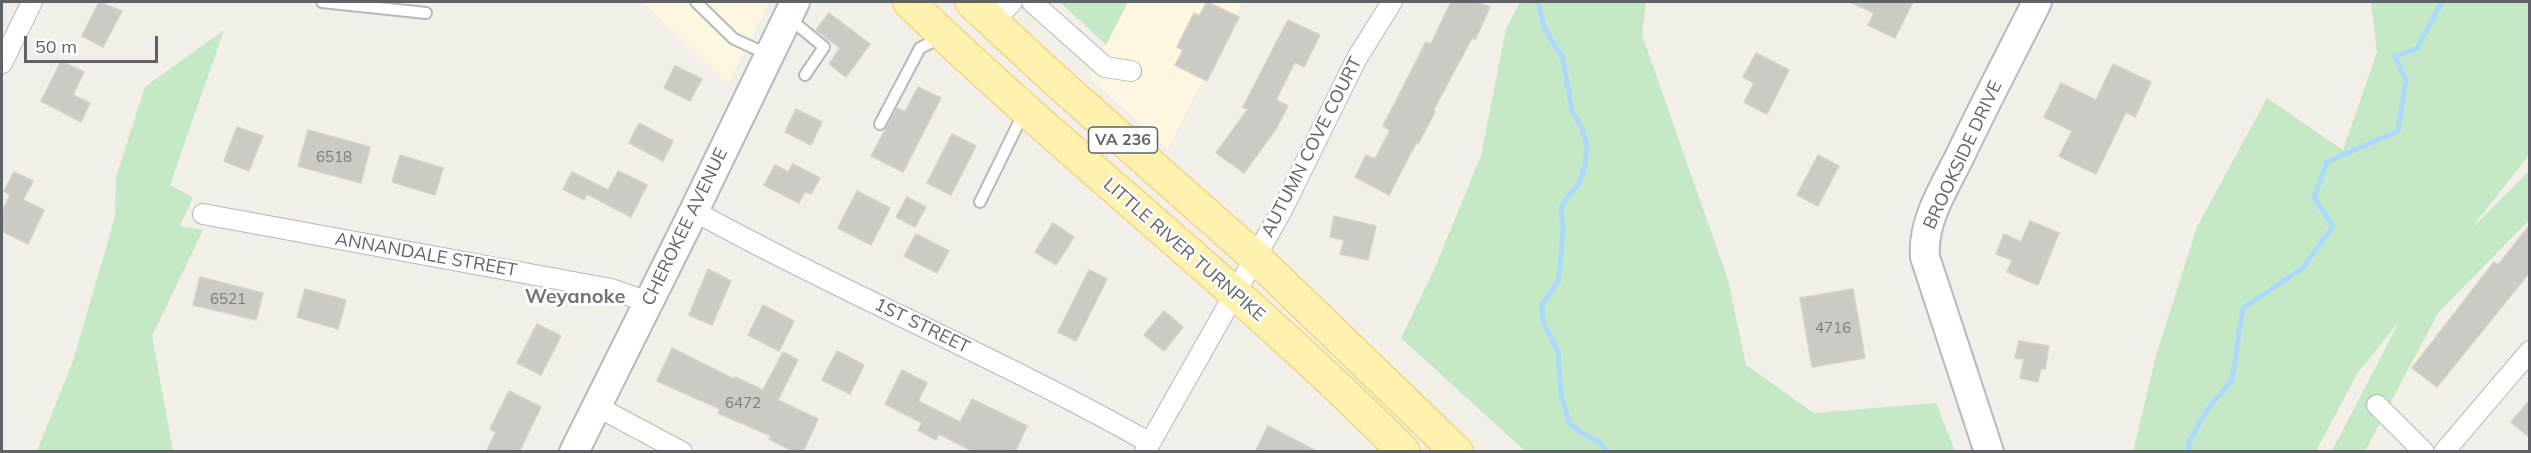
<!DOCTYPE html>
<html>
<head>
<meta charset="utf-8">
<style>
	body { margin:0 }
	#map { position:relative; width:2531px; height:453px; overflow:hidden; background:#f1efe8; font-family:Mulish,sans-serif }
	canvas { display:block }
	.frame { position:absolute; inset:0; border:3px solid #5f6368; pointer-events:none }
	.scale { position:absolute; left:24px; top:36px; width:134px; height:27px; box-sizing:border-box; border:3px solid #5f6368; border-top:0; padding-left:8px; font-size:18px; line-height:21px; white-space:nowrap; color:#5f6368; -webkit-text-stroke:4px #fff; paint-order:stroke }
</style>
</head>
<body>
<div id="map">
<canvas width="2531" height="453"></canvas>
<div class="frame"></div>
<div class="scale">50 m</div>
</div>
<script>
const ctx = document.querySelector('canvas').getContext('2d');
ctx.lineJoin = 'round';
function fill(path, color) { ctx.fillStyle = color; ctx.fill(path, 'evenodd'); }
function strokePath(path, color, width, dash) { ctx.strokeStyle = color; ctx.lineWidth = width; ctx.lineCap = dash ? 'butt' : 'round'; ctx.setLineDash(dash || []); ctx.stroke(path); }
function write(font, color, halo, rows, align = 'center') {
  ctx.font = font + ' Mulish,sans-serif'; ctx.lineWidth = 5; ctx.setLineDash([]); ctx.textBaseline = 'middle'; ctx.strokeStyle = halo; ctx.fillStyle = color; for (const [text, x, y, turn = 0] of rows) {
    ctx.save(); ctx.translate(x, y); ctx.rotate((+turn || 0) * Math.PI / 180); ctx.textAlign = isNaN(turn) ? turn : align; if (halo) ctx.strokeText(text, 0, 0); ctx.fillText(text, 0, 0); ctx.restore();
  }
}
const commercial = new Path2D(`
	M644,2H769L728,84Z
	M1128,2H1242L1168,149L1089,77Z`);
const green = new Path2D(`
	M1060,2H1128L1106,45Z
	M1520,2H1646L1642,35L1728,280L1746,365L1814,413L1936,403L1955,451H1525L1401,338L1433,272L1481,156L1506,29Z
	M2371,2H2529V155L2470,230L2529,171V220L2438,313L2365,451H2332L2400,320L2357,374L2316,451L2133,452L2157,352L2197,227L2267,98L2343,150L2377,52Z
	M224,30L170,185L193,197L180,226L203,230L152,336L173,451H37L73,361L115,217L116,177L145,87Z`);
const stream = new Path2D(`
	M1538,2L1544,27L1563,59L1572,111L1582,129L1587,144L1585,166L1578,185L1568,196L1561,207L1563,228L1559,280L1542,305L1543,323L1558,351L1561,395L1569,423L1581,433L1599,442L1608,452
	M2189,452V442L2207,410L2232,380L2243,308L2303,268L2333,226L2314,198L2327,162L2398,131L2406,80L2395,57L2417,48L2442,2`);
const building = new Path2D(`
	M99,2L122,11L103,47L82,36Z
	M1207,2L1239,17L1207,81L1175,65L1183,50L1177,47L1194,13L1199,16Z
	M1451,2H1477L1490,7L1475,40L1472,38L1433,111L1435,112L1418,144L1416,143L1389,195L1355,177L1366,155L1375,159L1390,130L1383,126L1426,42L1431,44Z
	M1850,2H1913L1895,38L1868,25L1874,13Z
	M829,13L870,44L846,77L829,64L840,48L816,30Z
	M1288,20L1320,35L1304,67L1295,62L1276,100L1288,106L1276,129L1244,173L1216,153L1248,109L1243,107Z
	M1756,53L1789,70L1767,114L1744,102L1754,83L1743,77Z
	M61,61L84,72L73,95L90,103L81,122L41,101Z
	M2113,64L2151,82L2135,117L2126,112L2096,174L2059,156L2072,131L2044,117L2061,83L2096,100Z
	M675,66L702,79L690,101L664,88Z
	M918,87L941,98L903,172L871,156L897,108L905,112Z
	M796,109L822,122L811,145L785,132Z
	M639,123L673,141L663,161L629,143Z
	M237,127L263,136L249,171L224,161Z
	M308,130L370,147L361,183L298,166Z
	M952,134L976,146L951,195L927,183Z
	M400,155L443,168L435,195L392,182Z
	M1818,155L1839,166L1818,206L1797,195Z
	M793,164L820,178L811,194L805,191L799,203L764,185L775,165L788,172Z
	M618,171L647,185L631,217L587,194L584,200L563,189L572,172L608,190Z
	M14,172L33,181L23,200L44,210L28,244L2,231V212L10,195L4,191Z
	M857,191L890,208L871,245L838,228Z
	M907,197L926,207L915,227L896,217Z
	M1334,216L1376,226L1368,260L1340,254L1344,240L1330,237Z
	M2030,221L2059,233L2038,285L2007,272L2012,260L1996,254L2004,234L2021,242Z
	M1053,223L1074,237L1056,265L1035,252Z
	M2529,226V273L2437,387L2412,368L2494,262L2498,265Z
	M916,234L949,251L937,273L904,256Z
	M708,269L731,281L712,325L689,315Z
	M1089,270L1107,279L1076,341L1058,332Z
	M200,277L263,293L256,320L193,305Z
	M305,289L346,300L338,329L297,317Z
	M1853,289L1865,358L1812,367L1800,298Z
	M763,305L794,321L779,351L748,335Z
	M1164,311L1183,327L1164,351L1144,335Z
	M537,324L561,336L541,375L517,363Z
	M2019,341L2049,346L2045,369L2041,368L2038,382L2020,378L2024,359L2015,358Z
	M672,348L734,379L735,377L763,390L783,352L798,360L778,400L818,419L803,452H795L769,439L771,436L718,413L720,409L657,381Z
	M837,351L864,365L850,394L822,380Z
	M902,370L927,383L918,401L960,422L972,399L1027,426L1015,452H974L939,434L936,440L918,430L922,423L885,404Z
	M509,391L541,407L519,452H486L496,432L490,429Z
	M2529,401V437L2511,422Z
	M1268,426L1318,452H1255Z`);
const lane = new Path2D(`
	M322,2L426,13
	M696,2L734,39L767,54
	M790,19L824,47L805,75
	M880,124L920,48L942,37
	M980,202L1024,112`);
const street = new Path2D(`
	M1032,2L1105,67L1131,71
	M993,22L1012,2
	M2,63L32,2
	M694,211C843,293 1001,359 1150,443
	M203,214L611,289L648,302
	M2377,405L2424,452
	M596,406L682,452
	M1145,452L1282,210L1357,58L1392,2
	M2444,452L2530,351`);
const secondary = new Path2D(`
	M574,452L694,211L795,2
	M1989,452L1925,257C1922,222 1944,188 1959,158C1984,105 2011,54 2037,2`);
const primary = new Path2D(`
	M909,2C1069,157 1247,293 1404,452
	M971,2L1054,79L1255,257L1457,452`);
const numberNames = [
	["6518",334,157],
	["6521",228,299],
	["4716",1833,328],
	["6472",743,403]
];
const shields = [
	[1123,140,69]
];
const shieldNames = [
	["VA 236",1123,140]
];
const streetNames = [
	["AUTUMN COVE COURT",1312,147,-63],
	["BROOKSIDE DRIVE",1963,155,-65],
	["CHEROKEE AVENUE",685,227,-64],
	["LITTLE RIVER TURNPIKE",1184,250,41],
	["ANNANDALE STREET",426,255,10],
	["1ST STREET",922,326,26]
];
const neighbourhoodNames = [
	["Weyanoke",575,297]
];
fill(commercial, '#fef7e0');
fill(green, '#c5e8c5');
strokePath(stream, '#aadaff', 5);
fill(building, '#cccac5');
strokePath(building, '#d6d1c6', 1.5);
strokePath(lane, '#b5b8bc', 14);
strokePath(street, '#b5b8bc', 22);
strokePath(secondary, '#b6babf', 32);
strokePath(primary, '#f2c960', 34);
strokePath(lane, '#fff', 10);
strokePath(street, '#fff', 20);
strokePath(secondary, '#fff', 28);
strokePath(primary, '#fff2af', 32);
write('15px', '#7a7d7f', null, numberNames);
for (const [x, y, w] of shields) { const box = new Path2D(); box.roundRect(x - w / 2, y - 13, w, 26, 4.5); ctx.fillStyle = '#fff'; ctx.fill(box); strokePath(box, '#5f6368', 1.5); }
write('bold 16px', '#5f6368', null, shieldNames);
write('18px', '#5f6368', '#fff', streetNames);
write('bold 20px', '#70757a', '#fff', neighbourhoodNames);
</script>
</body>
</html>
